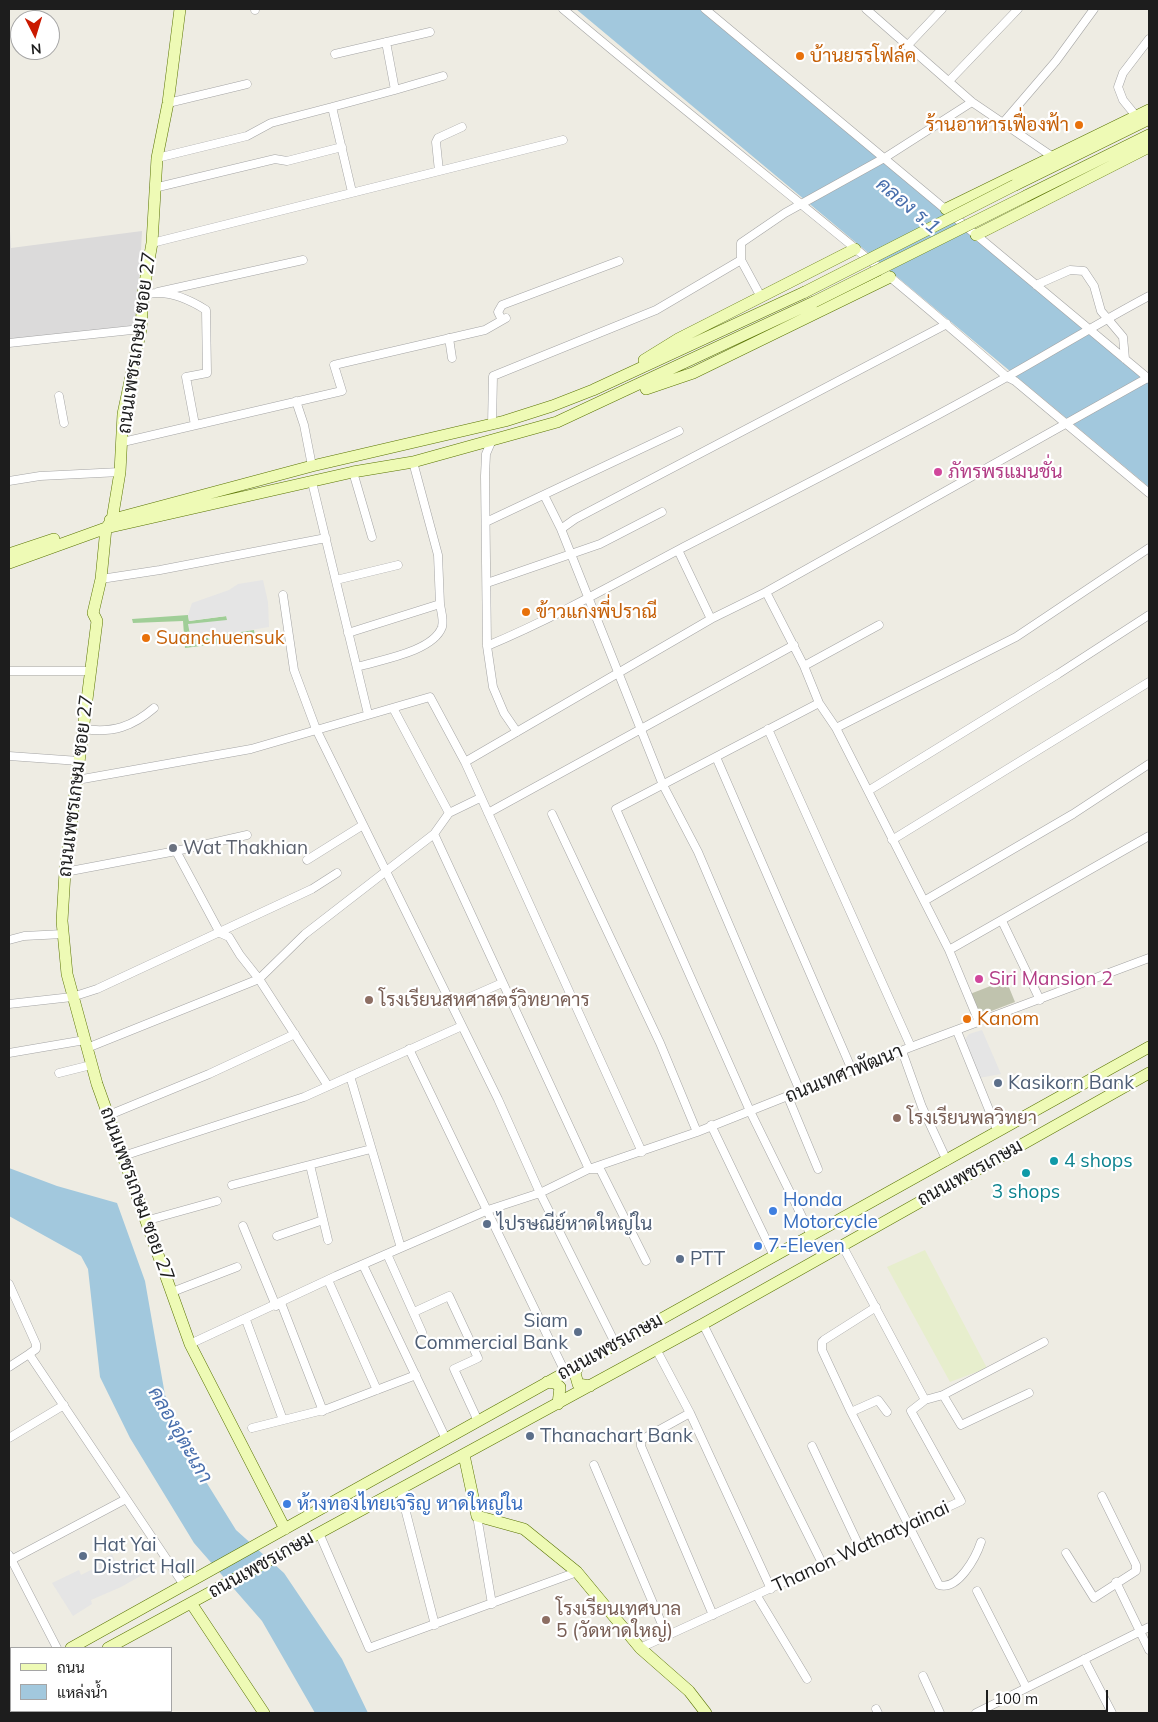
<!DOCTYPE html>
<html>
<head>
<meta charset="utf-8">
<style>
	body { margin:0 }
	#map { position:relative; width:1158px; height:1722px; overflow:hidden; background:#eeece3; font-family:Mulish,Sarabun,sans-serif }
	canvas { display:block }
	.frame { position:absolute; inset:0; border:10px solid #1d1d1d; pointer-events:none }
	.legend { position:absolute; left:10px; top:1647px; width:162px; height:65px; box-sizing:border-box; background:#fff; border:1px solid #a5a5a5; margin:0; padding:6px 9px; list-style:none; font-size:15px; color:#1d1d1d }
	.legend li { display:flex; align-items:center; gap:10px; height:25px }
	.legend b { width:25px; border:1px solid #a5a5a5 }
	.north { position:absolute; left:10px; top:10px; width:50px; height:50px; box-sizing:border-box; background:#fff; border:1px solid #a5a5a5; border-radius:50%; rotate:175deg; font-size:14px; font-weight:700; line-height:20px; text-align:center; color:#1d1d1d }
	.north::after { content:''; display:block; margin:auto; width:18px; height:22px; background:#ca1900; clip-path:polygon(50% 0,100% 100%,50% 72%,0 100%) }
	.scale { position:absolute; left:986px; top:1690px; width:122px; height:22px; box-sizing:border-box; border:2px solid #1d1d1d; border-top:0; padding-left:6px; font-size:15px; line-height:18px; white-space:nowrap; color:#1d1d1d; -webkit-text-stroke:4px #fff; paint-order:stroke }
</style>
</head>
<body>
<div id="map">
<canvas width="1158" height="1722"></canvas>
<div class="frame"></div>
<ul class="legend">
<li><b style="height:6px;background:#eefab5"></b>ถนน</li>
<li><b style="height:14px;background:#a2c8dd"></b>แหล่งน้ำ</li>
</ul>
<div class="north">N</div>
<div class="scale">100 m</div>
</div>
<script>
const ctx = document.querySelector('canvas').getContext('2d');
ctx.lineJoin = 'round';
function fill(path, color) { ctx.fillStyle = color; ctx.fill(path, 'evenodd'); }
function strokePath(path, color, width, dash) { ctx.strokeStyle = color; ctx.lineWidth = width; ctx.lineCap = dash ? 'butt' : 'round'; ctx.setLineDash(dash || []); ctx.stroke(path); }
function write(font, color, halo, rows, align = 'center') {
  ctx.font = font + ' Mulish,Sarabun,sans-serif'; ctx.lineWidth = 4.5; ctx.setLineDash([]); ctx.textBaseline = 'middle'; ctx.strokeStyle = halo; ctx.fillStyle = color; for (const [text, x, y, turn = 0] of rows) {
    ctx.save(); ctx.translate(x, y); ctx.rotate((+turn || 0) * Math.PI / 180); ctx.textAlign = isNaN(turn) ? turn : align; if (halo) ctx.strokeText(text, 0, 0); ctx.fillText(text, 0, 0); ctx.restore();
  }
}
const residential = new Path2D(`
	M9,214L11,248L142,231L137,329L9,340Z`);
const construction = new Path2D(`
	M1006,980L1015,1002L981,1015L970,994Z`);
const farmland = new Path2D(`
	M925,1250L987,1368L950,1382L887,1267Z`);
const forest = new Path2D(`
	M188,615L189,621L227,616V621L191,639L254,630L255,639L185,648L183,621L133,623L132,619Z`);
const parking = new Path2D(`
	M263,580L268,602L269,627L191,640L188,624L227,620L226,616L189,621L188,615L192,603L229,590L238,584Z
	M982,1030L1001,1074L979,1078L964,1041L969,1034Z
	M112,1554L122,1575L147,1563L151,1570L121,1587L91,1600L92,1604L73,1616L52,1583L79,1570L81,1575L95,1568L93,1563Z`);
const water = new Path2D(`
	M576,9H705L1149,381V487Z
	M9,1168L57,1186L117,1203L145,1281L165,1395L195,1464L236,1530L284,1573L342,1659L368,1713H315L262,1621L194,1543L130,1438L100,1377L88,1269L81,1256L9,1216Z`);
const street = new Path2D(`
	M255,9V10
	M563,9C710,133 863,250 1007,377L1015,381L1149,493
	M705,9L1149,379
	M866,9L972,102L1053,157
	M907,46L942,9
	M335,54L430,32
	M949,81L1018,9
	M395,90L443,76
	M168,103L247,84
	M1136,116L1123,100L1118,87L1123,73L1149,39
	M1002,124L1056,61L1094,9
	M157,158L247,136L271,123L332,107
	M439,171L436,142L438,138L462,127
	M154,188L275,159L287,161L342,147
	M352,192L332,107L395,90L386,42
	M152,243L563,140
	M1036,285L1070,270L1084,271L1094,286L1101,311L1123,337L1125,359
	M158,292L303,260
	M149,294C169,290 190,300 206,310L207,373L186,377L195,425
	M761,297L741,260V243L785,213L886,157L972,102
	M502,320L498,312L502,305L619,261
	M449,338L452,358
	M9,343L141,329
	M59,396L64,423
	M296,401L304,425L312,466
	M492,425L493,376L656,310L741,260
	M492,440L486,454L485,476L487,646L493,687L504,713L517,732
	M123,442L342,391L334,365L485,330L506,318
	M353,472L372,537
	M9,481L40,476L120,472
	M312,482L368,714
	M544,495L561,529L663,785L698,852L800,1091
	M486,522L679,431
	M561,529L575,519L947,324
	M678,550L711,619
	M101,579L160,570L326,538
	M336,580L398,565
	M487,583L600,544L662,512
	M766,592L804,666L819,703L836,728L949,950L979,1022
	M283,595L294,670L316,729L498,1099L540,1193L616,1345
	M348,633L440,604L438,555L413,462
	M487,646C554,618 616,583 680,549C789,493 898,438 1005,378C1053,351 1100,322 1149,296
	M804,666L879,625
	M357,667C379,660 433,652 442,627C444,619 441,612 440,604
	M9,671H89
	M393,708L449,813
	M836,728L1016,637L1149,548
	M84,729C113,733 132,727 154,708
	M768,729L911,1047
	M9,756L79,761
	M716,757L852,1070
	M465,762L711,619L766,592L1149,377
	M77,780L251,749L430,697L465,762L642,1152
	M868,791L1058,674L1149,615
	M488,813L794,645
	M552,814L660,1043L697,1132
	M434,834L589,1169H600L646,1261
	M892,840L1149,682
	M176,851L220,933L229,937L240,955L259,979L328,1086
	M307,860L363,825
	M65,872L176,851L247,835
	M924,901L1073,814L1149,764
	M1002,921L1040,1000
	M9,940L24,936L63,934
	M949,950L1149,836
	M9,1004L72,997L97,989L312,889L337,873
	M452,1005L502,983
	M957,1031L998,1132
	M87,1048L259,979L305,934L434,834L449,813L480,798
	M409,1049L565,1372
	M902,1051L922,1107L947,1161
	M9,1053L85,1040
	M59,1073L91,1065
	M350,1076L401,1248
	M788,1097L818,1169
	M109,1115L209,1074L295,1034
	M711,1125L774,1256
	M123,1156L304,1097L462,1026
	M310,1165L328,1240
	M232,1185L371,1149
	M145,1221L217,1201
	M243,1226L276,1306
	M811,1235L750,1111L616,809L819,703
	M277,1236L323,1220
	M842,1245L925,1400
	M387,1254L422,1332
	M363,1265L446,1439
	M328,1280L377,1390
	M9,1284L36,1344V1349L29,1354
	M172,1292L237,1267
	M281,1303L323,1411
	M876,1307L824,1340L822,1342V1350L851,1412L939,1585C958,1591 976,1557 981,1542
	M414,1312L449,1296L478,1358L454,1369L478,1421
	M246,1320L283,1420
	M703,1324L823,1565
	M190,1344L336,1276L488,1210L540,1193L589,1169L697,1132L911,1047L1149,958
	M656,1349L690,1413L771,1589
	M9,1367L29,1354L184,1585
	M943,1395L961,1425L1029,1393
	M851,1412L878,1400L887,1412
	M690,1413L641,1440V1446L713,1615
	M252,1428L327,1409L416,1375
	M9,1438L64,1405
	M812,1446L860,1548
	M594,1465L667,1636
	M400,1489L435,1625
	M477,1516L492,1604
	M319,1533L369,1648L577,1572
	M1066,1553L1094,1598L1136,1571V1565L1102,1496
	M9,1555L57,1648
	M11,1560L126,1499
	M1116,1582L1149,1650
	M977,1591L1026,1687
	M757,1596L807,1679
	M640,1648L961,1501L911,1411L925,1400L943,1395L1044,1342
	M1084,1659L1112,1713
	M923,1676L940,1713
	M876,1709L878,1713
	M94,1711L96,1713
	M976,1713L1149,1627`);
const secondary = new Path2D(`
	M180,9L168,103L157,158L152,243L143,294L141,329L123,414L120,472L112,520L106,528L101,579L93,613L97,621L65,872L62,921L67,974L97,1084L190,1344L285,1529
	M1015,185L1149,119
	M1026,196L1149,135
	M946,209L1149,110
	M976,235L1149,147
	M644,360L678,339L855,249
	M646,389L693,373L890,277
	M110,520L312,466L505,421L552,406L593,390L805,292
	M9,554L54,539
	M9,563L106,528L353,472L413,462L557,422L814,302
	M579,1364L575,1373L578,1384L590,1386
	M547,1382L555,1383L560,1387L558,1404
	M464,1455L477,1516L524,1529L577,1572L640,1648L689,1691L706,1713
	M191,1603L264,1713
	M71,1648L1149,1047
	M108,1648L703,1324L1149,1073
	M9,1684L11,1682
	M9,1704L11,1703`);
const secondaryBridge = new Path2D(`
	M805,292L1015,185
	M814,302L1026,196`);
const markers = [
	[800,56,5,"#e8710a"],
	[1079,125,5,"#e8710a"],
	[938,472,5,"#d1479c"],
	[526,612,5,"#e8710a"],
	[146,638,5,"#e8710a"],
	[173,848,5,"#6b7280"],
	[979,979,5,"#d1479c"],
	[369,1000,5,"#8d6e63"],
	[967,1019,5,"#e8710a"],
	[998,1083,5,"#5c6f8a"],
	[897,1118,5,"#8d6e63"],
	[1054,1161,5,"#0f9aa8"],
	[1026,1173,5,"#0f9aa8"],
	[773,1211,5,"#3f7fe0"],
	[487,1224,5,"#5c6f8a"],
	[758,1246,5,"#3f7fe0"],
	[680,1259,5,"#5c6f8a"],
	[578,1332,5,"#5c6f8a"],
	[530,1436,5,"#5c6f8a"],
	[287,1504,5,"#3f7fe0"],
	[83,1556,5,"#5c6f8a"],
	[546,1620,5,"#8d6e63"]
];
const foodNames = [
	["บ้านยรรโฟล์ค",810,56],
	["ร้านอาหารเฟื่องฟ้า",1069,125,"right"],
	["ข้าวแกงพี่ปราณี",536,612],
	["Suanchuensuk",156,638],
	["Kanom",977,1019]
];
const streetNames = [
	["ถนนเพชรเกษม ซอย 27",137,343,-82],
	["ถนนเพชรเกษม ซอย 27",76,786,-83],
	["ถนนเทศาพัฒนา",844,1074,-22],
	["ถนนเพชรเกษม",970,1173,-29],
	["ถนนเพชรเกษม ซอย 27",137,1194,70],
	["ถนนเพชรเกษม",610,1347,-29],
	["Thanon Wathatyainai",861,1547,-25],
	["ถนนเพชรเกษม",261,1565,-29]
];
const hotelNames = [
	["ภัทรพรแมนชั่น",948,472],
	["Siri Mansion 2",989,979]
];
const worshipNames = [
	["Wat Thakhian",183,848]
];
const educationNames = [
	["โรงเรียนสหศาสตร์วิทยาคาร",379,1000],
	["โรงเรียนพลวิทยา",907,1118],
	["โรงเรียนเทศบาล",556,1609],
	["5 (วัดหาดใหญ่)",556,1631]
];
const serviceNames = [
	["Kasikorn Bank",1008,1083],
	["ไปรษณีย์หาดใหญ่ใน",497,1224],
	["PTT",690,1259],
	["Siam",568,1321,"right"],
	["Commercial Bank",568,1343,"right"],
	["Thanachart Bank",540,1436],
	["Hat Yai",93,1545],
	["District Hall",93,1567]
];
const cultureNames = [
	["4 shops",1064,1161],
	["3 shops",1026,1192,"center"]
];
const shopNames = [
	["Honda",783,1200],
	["Motorcycle",783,1222],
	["7-Eleven",768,1246],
	["ห้างทองไทยเจริญ หาดใหญ่ใน",297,1504]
];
const waterNames = [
	["คลอง ร.1",908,206,40],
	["คลองอุ่ตะเภา",180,1435,60]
];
fill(residential, '#dbdada');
fill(construction, '#c0c3ae');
fill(farmland, '#e7eecd');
fill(forest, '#a0ce97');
fill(parking, '#e5e5e5');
fill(water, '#a2c8dd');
strokePath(street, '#a4a4a4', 9);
strokePath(secondary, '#5a7404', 12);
strokePath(street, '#fff', 8);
strokePath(secondary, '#eefab5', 11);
strokePath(secondaryBridge, '#5a7404', 12, []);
strokePath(secondaryBridge, '#eefab5', 11);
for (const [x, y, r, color] of markers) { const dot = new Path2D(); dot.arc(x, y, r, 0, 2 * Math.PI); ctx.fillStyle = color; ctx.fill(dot); strokePath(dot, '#fff', 2); }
write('19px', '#c56008', '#fff', foodNames, 'left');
write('19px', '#1d1d1d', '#fff', streetNames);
write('19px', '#b23c85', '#fff', hotelNames, 'left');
write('19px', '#5b616d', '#fff', worshipNames, 'left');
write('19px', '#785e54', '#fff', educationNames, 'left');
write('19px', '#4e5e75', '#fff', serviceNames, 'left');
write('19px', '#0d838f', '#fff', cultureNames, 'left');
write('19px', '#366cbe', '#fff', shopNames, 'left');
write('italic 20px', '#496fad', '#fff', waterNames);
</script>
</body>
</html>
